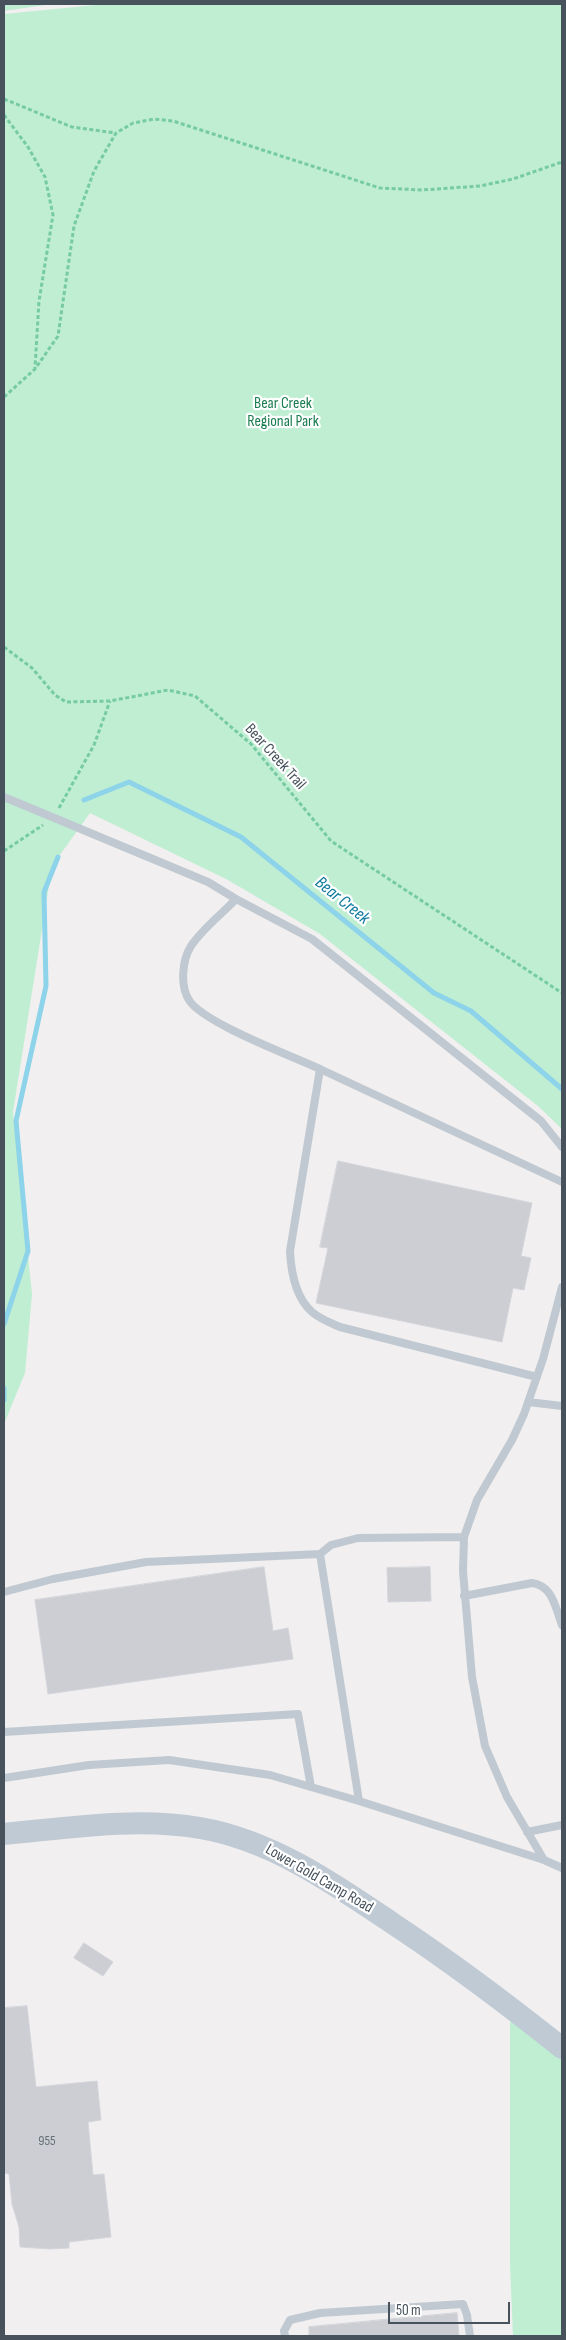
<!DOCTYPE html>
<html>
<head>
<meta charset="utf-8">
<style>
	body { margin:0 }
	#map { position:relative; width:566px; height:2340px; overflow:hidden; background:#f1efef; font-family:"Sofia Sans Condensed",sans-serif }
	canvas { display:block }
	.frame { position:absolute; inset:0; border:5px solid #47525c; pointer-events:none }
	.scale { position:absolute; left:388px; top:2302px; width:122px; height:22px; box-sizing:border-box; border:2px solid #47525c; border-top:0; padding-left:6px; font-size:15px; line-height:18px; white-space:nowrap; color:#47525c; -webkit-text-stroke:4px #fff; paint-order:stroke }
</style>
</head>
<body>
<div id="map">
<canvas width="566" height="2340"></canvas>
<div class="frame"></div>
<div class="scale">50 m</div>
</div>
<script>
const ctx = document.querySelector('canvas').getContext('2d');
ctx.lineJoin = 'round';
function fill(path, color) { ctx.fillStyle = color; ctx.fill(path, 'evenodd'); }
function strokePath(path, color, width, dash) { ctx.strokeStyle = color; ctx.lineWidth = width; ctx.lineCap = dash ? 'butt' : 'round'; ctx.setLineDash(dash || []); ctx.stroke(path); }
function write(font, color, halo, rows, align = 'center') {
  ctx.font = font + ' "Sofia Sans Condensed",sans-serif'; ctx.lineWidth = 4.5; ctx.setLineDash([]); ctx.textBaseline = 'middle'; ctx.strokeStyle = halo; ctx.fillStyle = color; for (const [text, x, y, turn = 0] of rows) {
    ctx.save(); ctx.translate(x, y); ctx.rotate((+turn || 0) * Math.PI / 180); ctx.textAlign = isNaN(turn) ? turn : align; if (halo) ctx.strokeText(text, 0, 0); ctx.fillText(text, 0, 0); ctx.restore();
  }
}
const green = new Path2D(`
	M4,4H52L4,11Z
	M106,4H562V1129L538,1106L320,934L228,880L90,813L52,866L13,1112L32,1294L25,1373L4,1424V14Z
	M510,2006L562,2048V2336H513L510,2264Z`);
const stream = new Path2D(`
	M84,800L129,782L241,837L434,993L471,1011L562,1089
	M4,1324L28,1251L16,1121L46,986L44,892L58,857
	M4,1388V1400`);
const building = new Path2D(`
	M338,1161L532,1203L521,1256L531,1258L524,1290L513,1288L502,1342L316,1303L328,1248L320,1247Z
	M264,1567L273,1631L288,1628L293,1659L48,1694L35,1600Z
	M430,1567L431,1601L388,1602L387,1568Z
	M84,1943L113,1962L103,1976L74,1958Z
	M27,2006L36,2087L97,2081L101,2120L88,2122L93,2175L104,2174L111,2237L69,2242V2248L50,2249L20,2247L19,2227L12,2204L9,2174L4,2173V2008Z
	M457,2313L459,2336H309V2327Z`);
const path = new Path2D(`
	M4,99L72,127L116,133
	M4,115L28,147L45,177L53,215L39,301L35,368
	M4,397L35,369L58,336L74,226L94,171L116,133L133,123L154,119L173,121L380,188L422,190L480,186L513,179L562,162
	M4,647L32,668L55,695L66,702L110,701L168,690L195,696L251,744L331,841L562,993
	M59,808L94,745L110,701
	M4,851L43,825`);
const lane = new Path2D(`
	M4,797L208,882L236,899L312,939L541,1121L562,1147
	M236,899C222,914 203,928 191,946C182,960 180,986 189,1000C203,1023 292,1056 320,1069
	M562,1287L543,1359L524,1414L512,1440L477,1500L464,1537L463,1571L472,1677L485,1746L507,1797L544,1860L562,1868
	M537,1377L340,1327C331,1323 320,1319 312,1312C295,1297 291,1272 290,1251L320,1069L562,1182
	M528,1402L562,1406
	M464,1537L358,1538L331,1545L320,1554L359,1801L544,1860
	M4,1592L53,1579L146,1562L320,1554
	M464,1596L532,1583C553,1586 555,1607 562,1625
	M4,1732L298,1714L311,1787
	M4,1778L89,1765L169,1760L270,1775L359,1801
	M527,1832L562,1825
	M285,2336L284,2331L290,2320L320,2313L463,2304L467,2315L470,2336`);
const secondary = new Path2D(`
	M4,1834C68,1828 136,1817 200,1828C271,1840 333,1883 392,1923C451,1962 507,2004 562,2048`);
const numberNames = [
	["955",47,2141]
];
const parkNames = [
	["Bear Creek",283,404],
	["Regional Park",283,422]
];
const streetNames = [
	["Bear Creek Trail",275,757,48],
	["Lower Gold Camp Road",319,1879,30]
];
const waterNames = [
	["Bear Creek",342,901,39]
];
fill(green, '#bfeed2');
strokePath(stream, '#8dd3ea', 5);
fill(building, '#ccced4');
strokePath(building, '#d3d5da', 1);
strokePath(path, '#77cba4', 3, [4, 2.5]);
strokePath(lane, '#c0c9d1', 8);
strokePath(secondary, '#c0cad5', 22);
write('14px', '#68717a', null, numberNames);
write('16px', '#197c4e', '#fff', parkNames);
write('16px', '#47525c', '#fff', streetNames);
write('italic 18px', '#107ca0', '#fff', waterNames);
</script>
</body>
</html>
